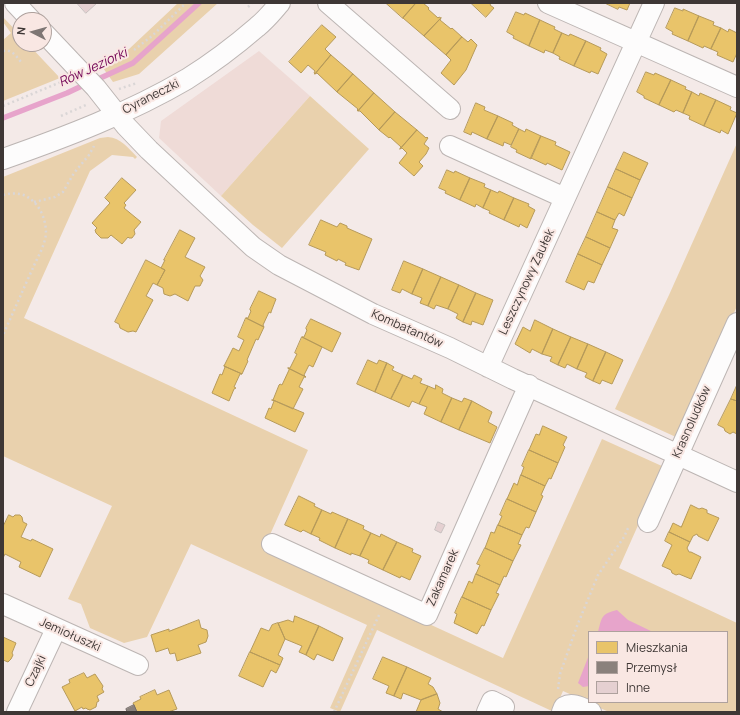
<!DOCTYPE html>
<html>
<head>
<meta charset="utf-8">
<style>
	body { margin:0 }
	#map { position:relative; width:740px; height:715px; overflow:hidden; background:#f4eae8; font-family:Manrope,sans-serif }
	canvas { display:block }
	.frame { position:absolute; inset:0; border:4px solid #3e3735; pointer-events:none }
	.legend { position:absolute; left:588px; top:631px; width:140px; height:72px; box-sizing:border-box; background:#f9e7e3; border:1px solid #aea19d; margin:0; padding:5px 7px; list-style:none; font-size:12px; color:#3e3735 }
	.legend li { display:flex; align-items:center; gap:8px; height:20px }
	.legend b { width:20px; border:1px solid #aea19d }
	.north { position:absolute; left:12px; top:12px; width:40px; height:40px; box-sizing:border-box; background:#f9e7e3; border:1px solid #aea19d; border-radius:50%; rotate:276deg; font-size:11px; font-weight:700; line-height:16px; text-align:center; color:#3e3735 }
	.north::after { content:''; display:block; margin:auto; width:14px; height:18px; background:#7e7674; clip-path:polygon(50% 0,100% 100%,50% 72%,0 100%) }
</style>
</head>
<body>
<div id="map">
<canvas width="740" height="715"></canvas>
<div class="frame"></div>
<ul class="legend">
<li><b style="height:11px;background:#e9c46a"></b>Mieszkania</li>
<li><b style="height:11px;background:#8a817c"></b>Przemysł</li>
<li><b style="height:11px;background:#e5d0d1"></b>Inne</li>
</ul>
<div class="north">N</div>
</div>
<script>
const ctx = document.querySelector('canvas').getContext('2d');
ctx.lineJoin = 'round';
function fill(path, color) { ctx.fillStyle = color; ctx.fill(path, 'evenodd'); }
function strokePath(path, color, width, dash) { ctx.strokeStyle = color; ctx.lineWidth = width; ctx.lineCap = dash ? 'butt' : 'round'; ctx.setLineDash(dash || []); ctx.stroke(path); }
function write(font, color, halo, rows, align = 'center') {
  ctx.font = font + ' Manrope,sans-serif'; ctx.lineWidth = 4; ctx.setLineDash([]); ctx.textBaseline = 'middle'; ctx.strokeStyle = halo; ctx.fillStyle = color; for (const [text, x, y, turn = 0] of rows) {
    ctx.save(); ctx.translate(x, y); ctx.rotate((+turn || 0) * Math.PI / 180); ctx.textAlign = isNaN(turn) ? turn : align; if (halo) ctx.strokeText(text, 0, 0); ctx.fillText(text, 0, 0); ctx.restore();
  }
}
const built = new Path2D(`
	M259,51L310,96L221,196L159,138L161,121Z`);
const green = new Path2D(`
	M178,3H218L139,74L113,82L103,68L129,49Z
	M3,17L20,35V44H28L60,78L3,101V40L11,33L3,22Z
	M310,96L369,149L282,248L253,225L221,196Z
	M108,137C121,138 128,148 137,157L135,159L133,157L112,155L90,171L24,318L308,450L264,548L503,658L602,439L664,467L619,568L737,623V712H609L563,691L554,712L377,630L340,712L330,708L367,625L191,544L147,637L124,643L90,628L81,604L68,599L112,506L3,456V177L100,138ZM589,632H727V702H589Z
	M737,143V306L678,438L615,409L669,295Z`);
const water = new Path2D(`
	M617,610L628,620L653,632H598C602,617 601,614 617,610Z
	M589,655V686L583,687L578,683Z`);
const homes = new Path2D(`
	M386,3H416L403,18Z
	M416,3H423L429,8L428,9L438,18L439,17L441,18L424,36L403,18Z
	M471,3H491L490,5L494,8L486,17Z
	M605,3H630L627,10L619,7L618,9Z
	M675,8L683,11V9L699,16L688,41L672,34L673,32L666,28Z
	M516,12L524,15L525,13L540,20L529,46L513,38L514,36L507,32Z
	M699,16L714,22L713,25L721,28L711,49L704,46L703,48L688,41Z
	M441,18L440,20L451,29L452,28L462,37L446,55L424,36Z
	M540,20L555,27L554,29L562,33L553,53L545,50L544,53L529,46Z
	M322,25L336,37L325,49L331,55L315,74L314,73L315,71L308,65L301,73L289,62Z
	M721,28L728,32L729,29L737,33V53L733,62L717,55L718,52L711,49Z
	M562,33L569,36L570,34L586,41L574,66L559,59L560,57L553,53Z
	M462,37L468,42L471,39L477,45L466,70L454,85L441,73L451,60L446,55Z
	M586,41L601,48L600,50L607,54L598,74L591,71L590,73L574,66Z
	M331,55L353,74L337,92L317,73L315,74Z
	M646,72L654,75L655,73L671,80L659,105L644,98V96L637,92Z
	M353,74L374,93L358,111L357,110L358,109L337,92Z
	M671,80L686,87L685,89L692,92L683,113L676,110L674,112L659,105Z
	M692,92L699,96L700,93L716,100L704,126L689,119L690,116L683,113Z
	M374,93L395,112L379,130L360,111H358Z
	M716,100L731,107L730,110L737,113L728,134L721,130L720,133L704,126Z
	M476,103L485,107L484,110L498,116L487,139L472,132L471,135L464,132Z
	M395,112L417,130L400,149L401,147L390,137L389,138L379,130Z
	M498,116L513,123L512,125L519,129L511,145L504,142L503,146L487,139Z
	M519,129L525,132L526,129L541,136L531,159L516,152L517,150L511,147Z
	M417,130L426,138L427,137L428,138L424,144L429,148L426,154L419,162L423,166L414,176L399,163L407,153L402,148L400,149Z
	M541,136L556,142L555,145L570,152L562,170L547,163L546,165L531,158Z
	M624,152L648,163L640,180L616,169Z
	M616,169L640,180L632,198L608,187Z
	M447,170L454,173L455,171L470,178L460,200L445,193L446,191L439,188Z
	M122,178L136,190L124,203L126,205L124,208L141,222L134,230L135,234L132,238H129L128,237L122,244L111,235L108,238H101L96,233L95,230L97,228L92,223L110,203L105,198Z
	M470,178L485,184L484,187L491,190L483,208L476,204L475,207L460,200Z
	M608,187L632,198L624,216L619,213L615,220L597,212Z
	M491,190L498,193L499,191L514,198L504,220L489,213L490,211L483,208Z
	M514,198L529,204L528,206L535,210L527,228L520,224L519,227L504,220Z
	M597,212L615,220L612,228L618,230L610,248L586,237Z
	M321,220L337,227L340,223L347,226V228L372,239L359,270L345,265L346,263L338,259L337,261L325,255L326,252L309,245Z
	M180,230L195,238L185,257L205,267L200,276L203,280L200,286H195L188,301L175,294L170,296L164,294L163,288L157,285L165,270L161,268L165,260H164Z
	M586,237L610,248L602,265L578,254Z
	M578,254L602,265L594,283L588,281L584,290L566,282Z
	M146,260L165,270L157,285L153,283L146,296L153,300L136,332L133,331L128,332L120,328L119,324L115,322Z
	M404,261L423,269L412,294L402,289L400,293L392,290Z
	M423,269L441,277L428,306L420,303L422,298L412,294Z
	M441,277L459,285L448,309L436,305L434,309L428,306Z
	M459,285L476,293L463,322L456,318L458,314L448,309Z
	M259,291L276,299L271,312V313L269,312L263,325L264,327L246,318H248L251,311L250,310V309Z
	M476,293L493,300L483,325L472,321L471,325L463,322Z
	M246,318L264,327L258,340L256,339L247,360L248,361L242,374L224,366L233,348L239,351L244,340L238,337Z
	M311,319L341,333L332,352L302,337H304L307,330L306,329V328Z
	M535,320L553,329L542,354L532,349L530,353L515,344L523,327L530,331Z
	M553,329L571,337L558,365L550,361L552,357L542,354Z
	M302,337L322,347L313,367L309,365L304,375L306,377L288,368H290L297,354L295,353Z
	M571,337L588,344L577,369L567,364L565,368L558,365Z
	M588,344L606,352L593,381L585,377L587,373L577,369Z
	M606,352L623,360L612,384L602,380L600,384L593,381Z
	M368,360L377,364L379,360L387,363L375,392L357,384Z
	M387,363L394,367L392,370L403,375L391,399L375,392Z
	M224,366L242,374H240L234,387L236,388L234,389L229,401L212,393L220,374L222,375L225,367Z
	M288,368L306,377H304L299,387L303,389L293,409L273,400L279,385L280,384L282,385L289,370Z
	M403,375L412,379L414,375L422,379L420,383L428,386L419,404L412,401L409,407L391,399Z
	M436,385L443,389L442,393L452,398L441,422L424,414L427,407L419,404L428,386L435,389Z
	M737,385V401L731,399Z
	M452,398L462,402L464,398L472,401L459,430L441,422Z
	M731,399L737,401V434L733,432L730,434L725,431L724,428L718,425Z
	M272,400H273L304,413L295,432L265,418L269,408L271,409L274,401Z
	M472,401L492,412L488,422L497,427L490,443L459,430Z
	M543,426L567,437L563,445L565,447L558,463L529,450L536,434L539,435Z
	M529,450L558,463L551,479L549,478L545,486L521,475L524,467L522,466Z
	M521,475L545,486L541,495L543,496L536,512L507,499L514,483L517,485Z
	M299,496L315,504L314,506L322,510L311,534L303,530L301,532L285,525Z
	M507,499L536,512L529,528L526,527L522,535L498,525L502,516L500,515Z
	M691,505L699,509L702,508L707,510V513L719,518L708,541L698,536L697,534L693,536L690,542L669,532L673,523L681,527Z
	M322,510L331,514L332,512L348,519L335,548L319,540L320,538L311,534Z
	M9,515L13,517L15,515H20L22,517L23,522L27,524L21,537L31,541L32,539L53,549L40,577L19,567L21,562L5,554L3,558V527Z
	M348,519L364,526L363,529L371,533L360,556L351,553V555L335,548Z
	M498,525L522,535L518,544L521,545L513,561L485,548L491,532L494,533Z
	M669,532L690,542L687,548L689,552H691L701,557L691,579L679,574L676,575L672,573L671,570L662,566L672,545L665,541Z
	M371,533L380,537L381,534L397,542L383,570L368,563L369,560L360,556Z
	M397,542L413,549L412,552L421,556L410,580L401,576L400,578L383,570Z
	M485,548L513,561L506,577L504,576L500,585L476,574L480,565L477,564Z
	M476,574L500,585L496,593L499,594L491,610L462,597L469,581L472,583Z
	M462,597L491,610L484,626L482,625L477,634L454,623L457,614L455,613Z
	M295,616L319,626L306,655L299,652L302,646L285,639L278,623L288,620L293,622Z
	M199,620L201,628L207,630L208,636L206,642L198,645L201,653L177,661L175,653L170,654L168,648L156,652L151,635L169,629V631Z
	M278,623L285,639L278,655L283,658L280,665L250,652L261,628L269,631L272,625Z
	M319,626L343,638L333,661L317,654L314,660L306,655Z
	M3,637L16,643L12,653L13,655L11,659L8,662L3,660Z
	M250,652L280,665L276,673L271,670L263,687L239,676Z
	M383,657L407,667L394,696L386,693L389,686L373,679Z
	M407,667L431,678L428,684L433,687L437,694L421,700L403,693L401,699L394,696Z
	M84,673L87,678L95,674L103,686L102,689L104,692L97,696L99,701L97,702L96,707L90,710L87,709L86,708L83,709L82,707L75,711L62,687L70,683L69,680Z
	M155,690L157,695L169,690L177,709L168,712H137L133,703L141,699L140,697Z
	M437,694L440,703L438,709L443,712H416L421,700Z`);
const industry = new Path2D(`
	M134,705L137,712H127L126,709Z`);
const stream = new Path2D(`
	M94,81L133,63L199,3
	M3,118L67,93L86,84`);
const building = new Path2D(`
	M77,3H97L86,13Z
	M438,522L445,525L441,533L435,530Z`);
const path = new Path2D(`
	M248,7L252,3
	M134,50L152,36L186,3
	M3,51C12,49 16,56 21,62
	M119,89L137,83
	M3,106L61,82L63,80
	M61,116L86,105
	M3,195C15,192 25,193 34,202C42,210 46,222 46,233C45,246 37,258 32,270C22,292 13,313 3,335
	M34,202L55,197L63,192L74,173L89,155L94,146
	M558,689L560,674L577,626L598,575L624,537L629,526
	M334,712L380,613`);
const minor = new Path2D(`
	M15,3L31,20
	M328,3L450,109
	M548,3L737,87
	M44,33L96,88L126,126L149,150L253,247L279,265L373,314L450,348L513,379L737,482
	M450,146L565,198
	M3,159C66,137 129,113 187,79C211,64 235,46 257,27C266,20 273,11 280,3
	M488,367L654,3
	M648,522L737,323
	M272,544L427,615L529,385
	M3,604L138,665
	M17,712L56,629
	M487,712L492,701L504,707
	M562,712L564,707C573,702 582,708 591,712`);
const streetNames = [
	["Cyraneczki",151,97,-27],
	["Leszczynowy Zaułek",527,282,-65],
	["Kombatantów",407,329,24],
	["Krasnoludków",692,422,-66],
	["Zakamarek",443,578,-66],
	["Jemiołuszki",70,635,24],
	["Czajki",36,671,-65]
];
const waterNames = [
	["Rów Jeziorki",93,68,-25]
];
fill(built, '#efdbd7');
fill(green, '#e9d1ad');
fill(water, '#e7a4cb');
fill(homes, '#e9c46a');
strokePath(homes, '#b69a5a', 1);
fill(industry, '#8a817c');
strokePath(industry, '#736b67', 1);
strokePath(stream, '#e7a4cb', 5.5);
fill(building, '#e5d0d1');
strokePath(building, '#c7c0bf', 1);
strokePath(minor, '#bcb5b3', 22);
strokePath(path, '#dad6d6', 2.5, [2, 3]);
strokePath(minor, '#fdfcfc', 20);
write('12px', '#3e3735', '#f9e7e3', streetNames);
write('italic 13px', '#710054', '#f9e7e3', waterNames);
</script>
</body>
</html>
